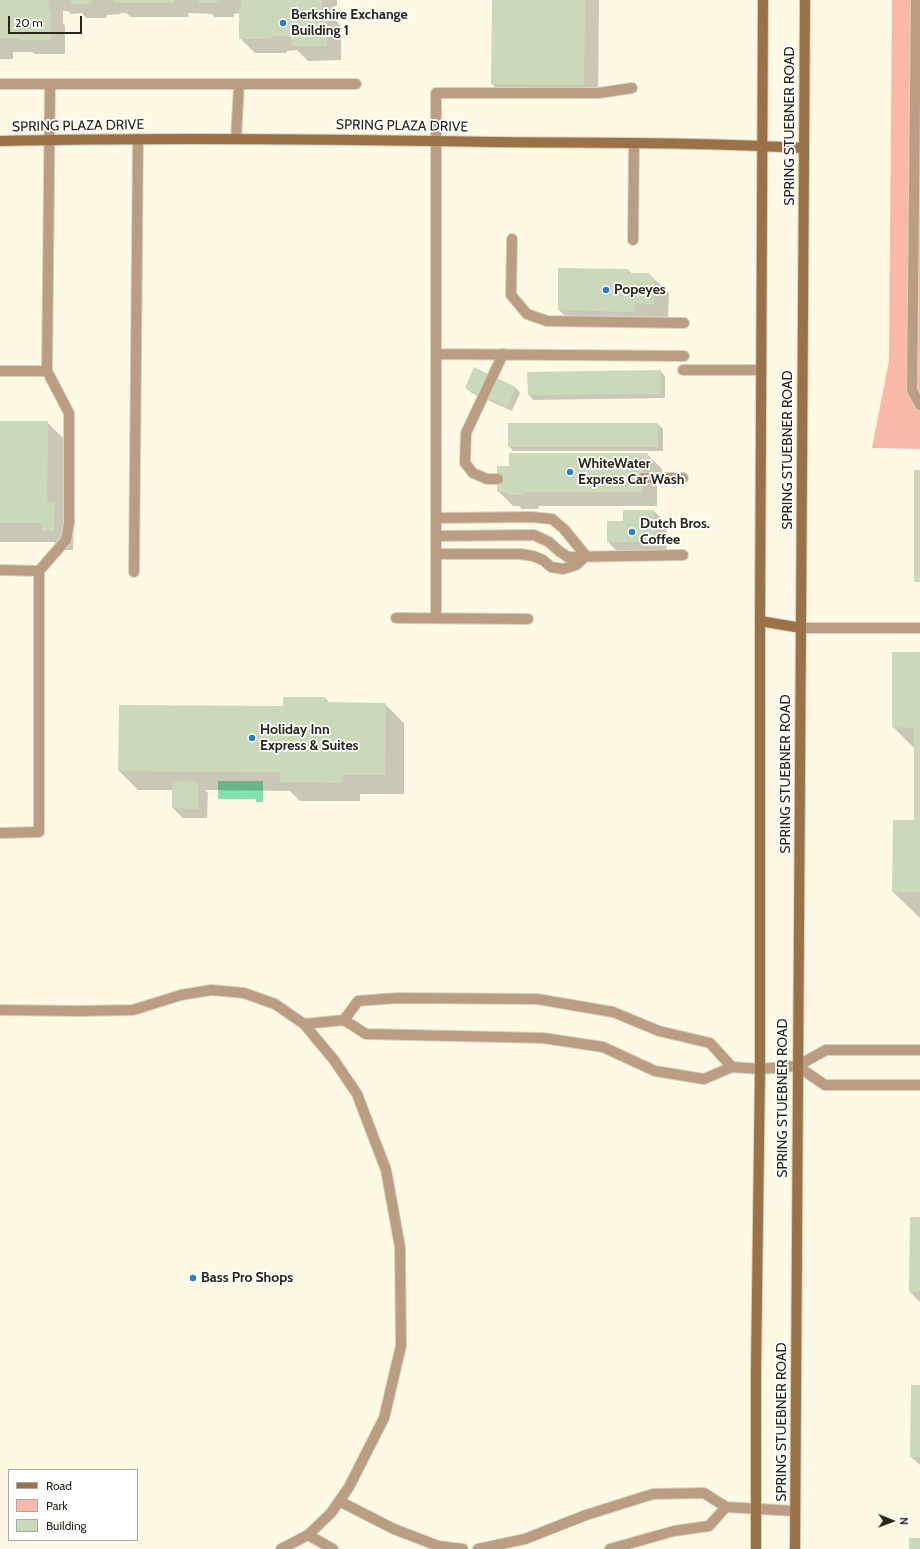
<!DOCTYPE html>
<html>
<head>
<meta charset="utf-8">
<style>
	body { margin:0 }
	#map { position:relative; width:920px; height:1549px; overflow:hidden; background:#fef9e5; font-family:Cabin,sans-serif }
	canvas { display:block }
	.legend { position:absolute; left:8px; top:1469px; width:130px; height:72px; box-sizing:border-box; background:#fff; border:1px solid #a9a8a3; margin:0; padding:5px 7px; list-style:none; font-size:12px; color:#29261a }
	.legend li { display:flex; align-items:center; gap:8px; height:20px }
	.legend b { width:20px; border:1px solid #a9a8a3 }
	.north { position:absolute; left:872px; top:1501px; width:40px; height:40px; -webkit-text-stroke:3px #fff; paint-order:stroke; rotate:91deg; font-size:11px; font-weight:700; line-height:16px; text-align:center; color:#29261a }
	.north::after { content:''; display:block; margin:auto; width:14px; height:18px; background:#29261a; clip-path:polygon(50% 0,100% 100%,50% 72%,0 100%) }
	.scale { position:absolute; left:8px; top:16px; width:74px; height:18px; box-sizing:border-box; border:2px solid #29261a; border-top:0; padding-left:5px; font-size:12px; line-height:14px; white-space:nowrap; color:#29261a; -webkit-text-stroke:3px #fff; paint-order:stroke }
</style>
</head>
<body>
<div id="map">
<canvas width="920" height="1549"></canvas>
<ul class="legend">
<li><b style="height:5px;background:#9b7148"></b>Road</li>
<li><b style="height:11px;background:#f9b8a8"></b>Park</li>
<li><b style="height:11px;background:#cbd9ba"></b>Building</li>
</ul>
<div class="north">N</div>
<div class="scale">20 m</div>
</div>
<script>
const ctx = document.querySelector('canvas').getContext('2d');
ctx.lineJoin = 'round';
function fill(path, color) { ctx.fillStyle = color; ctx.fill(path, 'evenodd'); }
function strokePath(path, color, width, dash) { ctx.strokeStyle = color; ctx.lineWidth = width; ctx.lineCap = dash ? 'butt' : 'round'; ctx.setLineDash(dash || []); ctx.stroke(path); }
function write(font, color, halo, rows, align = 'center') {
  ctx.font = font + ' Cabin,sans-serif'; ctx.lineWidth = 3.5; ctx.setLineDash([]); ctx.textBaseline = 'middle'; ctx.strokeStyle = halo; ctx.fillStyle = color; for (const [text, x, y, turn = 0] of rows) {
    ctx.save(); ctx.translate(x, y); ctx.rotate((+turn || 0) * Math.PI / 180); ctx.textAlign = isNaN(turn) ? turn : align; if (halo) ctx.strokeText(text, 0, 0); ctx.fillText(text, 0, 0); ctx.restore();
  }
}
const green = new Path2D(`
	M892,0H920V449L872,448L889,361Z`);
const water = new Path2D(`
	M218,781H263V802H256V799H218Z`);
const shadow = new Path2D(`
	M0,0H337V6H334V9L336,12L337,22L341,26V60L308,61L297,50L287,51L286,53H255L240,38V13L234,14V17H214L212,14L188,13L189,17H131L126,13H121L120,14L107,15L106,18H86L82,13L71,14L68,11H63V23L65,26V54H35L32,52H13V59H0Z
	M493,0H599L598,99L507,98L492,84Z
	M628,270L632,274H649L669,293L668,318L649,317V326L573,324L559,310Z
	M474,369L516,388L520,393L512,411L470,392L466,388Z
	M660,371L665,376V398L533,400L529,395Z
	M0,422H47L66,441L74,522L73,550H62L54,542H0Z
	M658,424L663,429V451H513L509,446Z
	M647,454L662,469V476H657V506H539L538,509H522L519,506H513L498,491L510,467Z
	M654,511L664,521V528L667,530L666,556L618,552L608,542L624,522Z
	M920,653V918L893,892L915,821V749L893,727Z
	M325,698L330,703L385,704L404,723V794H360V801H300L290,791L205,790L208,793L207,818H183L173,808V790H138L119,771L284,707Z
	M920,1218V1302L910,1292Z
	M920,1386V1465L911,1457Z`);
const building = new Path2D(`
	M0,0H49L48,9L51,10V40H19L18,38H0Z
	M71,0H92L91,4H71Z
	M114,0H174V3H115Z
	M198,0H219V3H199Z
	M241,0H322V10H327V46H292L291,36H272L271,39H239V7H241Z
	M492,0H585L584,85L491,84Z
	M558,268L628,269V273H649V277H654V304L635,303V312L558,310Z
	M474,367L516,387L507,407L465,388Z
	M661,370V394L528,395L527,372Z
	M0,421H48L47,502H55L54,531H42V523H0Z
	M508,423H658V447H508Z
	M509,453H648L647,462H643V492H524V495H507V492H497V466H509Z
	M914,470H920V582H914Z
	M623,510H654V520H657V547L646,546V542H607V521H623Z
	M892,652H920V892H892L893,820H914V728L892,727Z
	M283,697H325V702L386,703L385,775H342L341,783L280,782V772L118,771L119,705L283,706Z
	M172,781L198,782V809L172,808Z
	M910,1217H920V1292H909Z
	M911,1385H920V1457H910Z
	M909,1538H920V1549H909Z`);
const lane = new Path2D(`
	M916,0L912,390L920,405
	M0,84H356
	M236,139L239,84
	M512,239L511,295L527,314L547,321L684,323
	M633,240L634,144
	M436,354L684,356
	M683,370H761
	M0,371H47
	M643,478H683
	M498,479H487L473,473L465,463L466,433L503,354
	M436,518L531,517L552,519L564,529L586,556L576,565L563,569L551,567L543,560L533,556L520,554H436
	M436,536L534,535L549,542L559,551L568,557L683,555
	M0,570L39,571
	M134,572L138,139
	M396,618L528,619
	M436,618V93H599L632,88
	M801,628H920
	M0,833L39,832V571L66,540L69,523V413L47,371L50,84
	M0,1010L79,1011L133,1010L181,995L211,990L244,993L275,1004L304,1024L344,1020
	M797,1066L825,1085H920
	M732,1067L710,1043L659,1031L613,1012L537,999L397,998L358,1001L344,1020L366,1034L543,1038L603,1047L655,1071L704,1079L732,1067L760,1069L797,1066L826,1050H920
	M339,1501L394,1529L438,1546L463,1549
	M308,1535L333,1549
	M281,1549L308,1535L331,1513L349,1487L384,1418L401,1346L400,1247L386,1170L357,1094L334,1060L304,1024
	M478,1549L525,1539L586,1515L653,1494L704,1493L726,1507L795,1511
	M610,1549L674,1531L709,1526L726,1507`);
const secondary = new Path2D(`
	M0,141C164,137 329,139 493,142C597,143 701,142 804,148
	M760,621L801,628
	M756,1549V1371L760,1069V621L763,0
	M795,1549L805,0`);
const markers = [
	[283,23,4,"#2a7ecd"],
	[606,290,4,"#2a7ecd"],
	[570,472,4,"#2a7ecd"],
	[632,532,4,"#2a7ecd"],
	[252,738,4,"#2a7ecd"],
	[193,1278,4,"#2a7ecd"]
];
const poiNames = [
	["Berkshire Exchange",291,15],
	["Building 1",291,31],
	["Popeyes",614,290],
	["WhiteWater",578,464],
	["Express Car Wash",578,480],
	["Dutch Bros.",640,524],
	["Coffee",640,540],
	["Holiday Inn",260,730],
	["Express & Suites",260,746],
	["Bass Pro Shops",201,1278]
];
const streetNames = [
	["SPRING PLAZA DRIVE",78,126,-1],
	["SPRING PLAZA DRIVE",402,126,1],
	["SPRING STUEBNER ROAD",790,126,-90],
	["SPRING STUEBNER ROAD",788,450,-90],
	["SPRING STUEBNER ROAD",786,774,-90],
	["SPRING STUEBNER ROAD",783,1098,-90],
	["SPRING STUEBNER ROAD",782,1422,-90]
];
fill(green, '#f9b8a8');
fill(water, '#86e0ac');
fill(shadow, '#0003');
fill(building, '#cbd9ba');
strokePath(lane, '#d8d3c0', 12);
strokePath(secondary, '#d8d3c0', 12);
strokePath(lane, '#ba9d82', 10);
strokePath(secondary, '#9b7148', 10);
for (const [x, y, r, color] of markers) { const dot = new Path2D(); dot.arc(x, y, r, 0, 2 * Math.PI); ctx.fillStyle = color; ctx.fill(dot); strokePath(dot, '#fff', 1.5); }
write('bold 14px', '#29261a', '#fff', poiNames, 'left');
write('14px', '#29261a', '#fff', streetNames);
</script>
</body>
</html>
